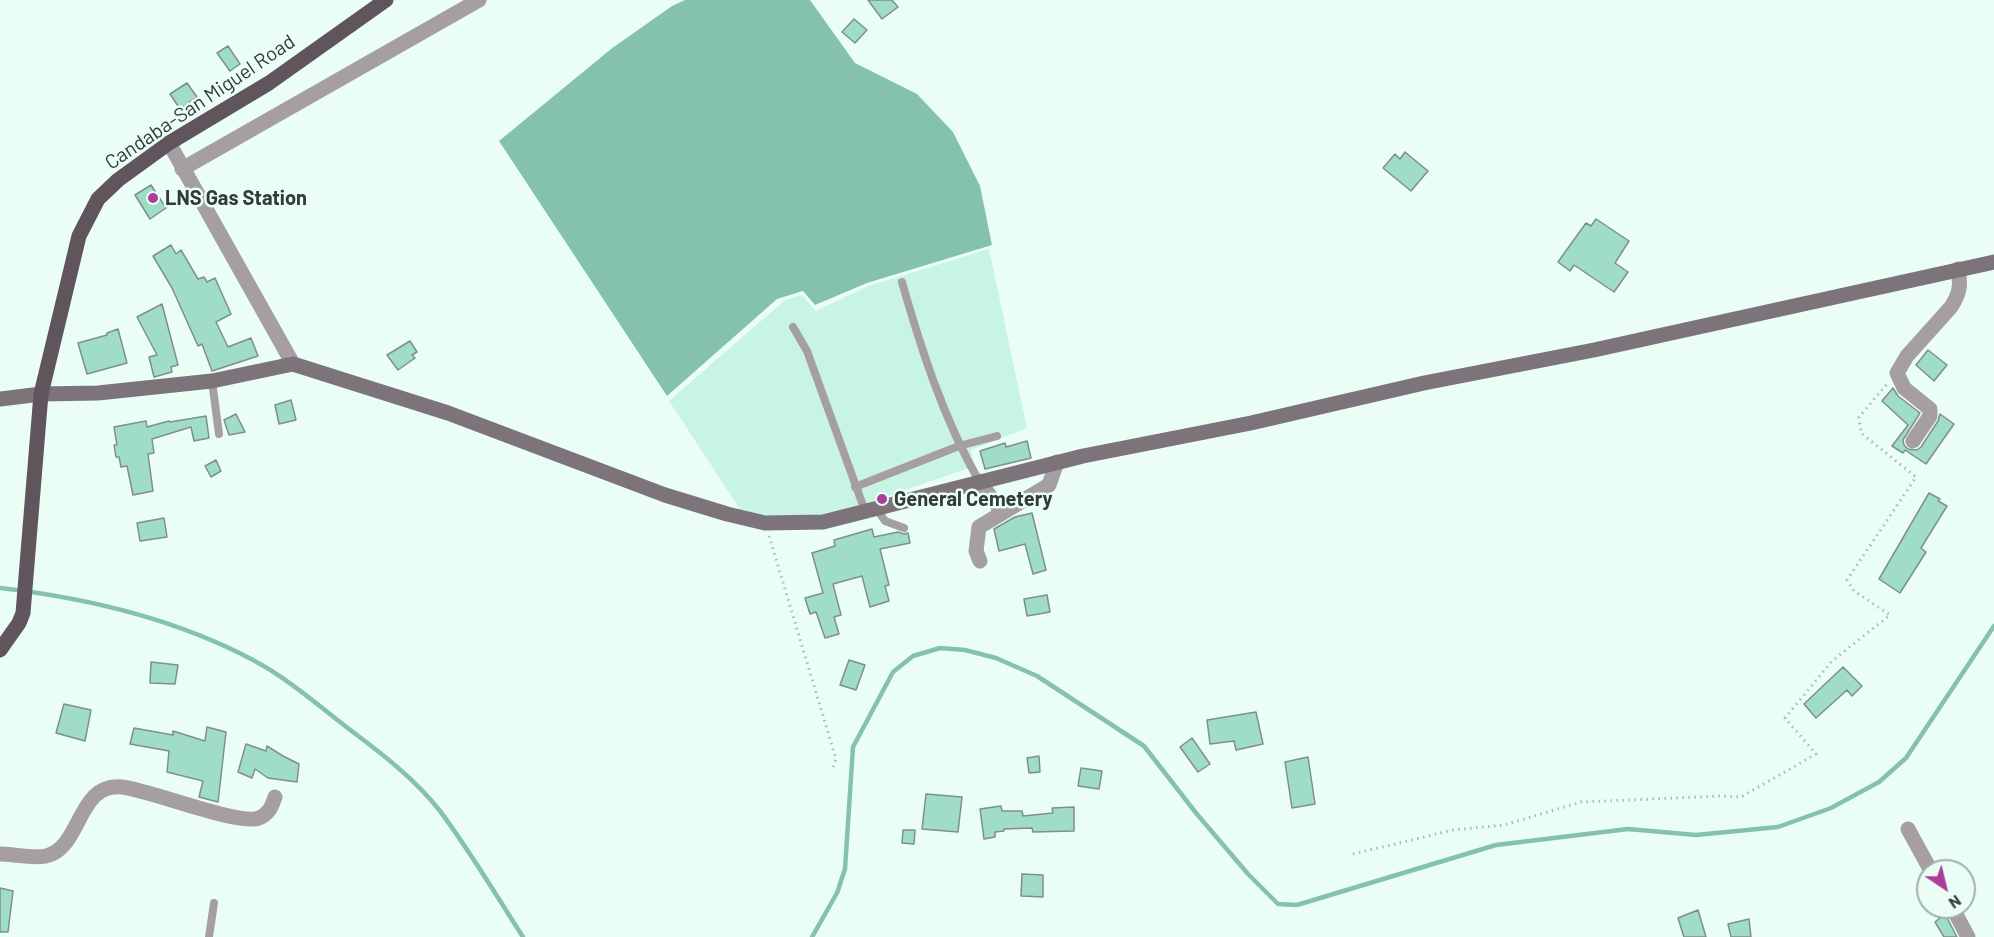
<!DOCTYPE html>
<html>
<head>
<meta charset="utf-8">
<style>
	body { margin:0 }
	#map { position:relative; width:1994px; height:937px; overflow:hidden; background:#ebfef6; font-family:Barlow,sans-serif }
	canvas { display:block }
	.north { position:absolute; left:1916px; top:859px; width:60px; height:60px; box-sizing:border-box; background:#ebfef6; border:2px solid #a1b0aa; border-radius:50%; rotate:145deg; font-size:16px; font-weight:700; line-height:24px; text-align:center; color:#333b38 }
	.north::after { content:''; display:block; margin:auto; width:21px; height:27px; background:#ae3d98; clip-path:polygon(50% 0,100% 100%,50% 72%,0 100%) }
</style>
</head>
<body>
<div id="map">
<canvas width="1994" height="937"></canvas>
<div class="north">N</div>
</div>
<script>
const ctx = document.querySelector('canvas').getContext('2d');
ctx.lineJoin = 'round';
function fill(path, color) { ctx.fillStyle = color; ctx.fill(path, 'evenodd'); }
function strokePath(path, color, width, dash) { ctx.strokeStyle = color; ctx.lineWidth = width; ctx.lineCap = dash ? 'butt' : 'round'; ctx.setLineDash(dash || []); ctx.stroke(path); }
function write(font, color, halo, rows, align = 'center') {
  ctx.font = font + ' Barlow,sans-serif'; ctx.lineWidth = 5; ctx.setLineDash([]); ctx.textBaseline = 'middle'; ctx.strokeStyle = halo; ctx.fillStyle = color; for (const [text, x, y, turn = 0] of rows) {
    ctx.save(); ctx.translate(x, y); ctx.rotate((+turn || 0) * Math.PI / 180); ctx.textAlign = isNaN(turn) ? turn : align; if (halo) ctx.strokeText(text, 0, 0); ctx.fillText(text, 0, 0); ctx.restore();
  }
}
const green = new Path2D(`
	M989,249L1027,428L971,450L975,466L850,509L814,517H745L669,401L785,300L802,295L816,311L868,286Z`);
const water = new Path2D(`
	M685,0H810L855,63L917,94L953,132L980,186L992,245L867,283L815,305L803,291L777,299L667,396L499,141L611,49L672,6Z`);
const stream = new Path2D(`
	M0,588C88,598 174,618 253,660C287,678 318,705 349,729C381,753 415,779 440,811C470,851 496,895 523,937
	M812,937L837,893L845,869L853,747L893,672L913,656L940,648L965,650L996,658L1037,676L1144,746L1196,813L1248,874L1278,904L1297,905L1496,845L1628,829L1696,835L1778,827L1831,808L1879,782L1906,758L1994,626`);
const building = new Path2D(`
	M868,0H892L898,7L882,19Z
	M854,19L867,30L855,43L842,32Z
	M228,46L240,64L230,71L217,53Z
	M187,83L197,97L180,109L170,94Z
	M1405,152L1428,171L1411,191L1383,168L1395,154L1400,159Z
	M151,185L166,208L150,219L135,195Z
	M1596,219L1629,241L1615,263L1628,272L1614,292L1574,265L1570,271L1558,262L1586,223L1591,226Z
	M171,245L176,254L181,250L198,279L204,277L207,282L215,278L231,314L216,322L228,347L251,338L258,356L212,371L202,344L198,346L172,288L153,256Z
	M162,304L178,365L171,367L172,372L154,377L149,357L157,355L137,317Z
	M118,329L127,363L87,374L78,343L107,335V333Z
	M410,341L417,352L412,355L415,358L398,370L387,355Z
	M1928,350L1947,365L1934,381L1916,365Z
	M1893,388L1898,396L1920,413L1903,440L1904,445L1908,449L1917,450L1921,447L1938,421L1940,414L1954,424L1926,464L1905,450L1903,453L1892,446L1908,425L1882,401Z
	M291,400L296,420L279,424L275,405Z
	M236,414L245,432L229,435L224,420Z
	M206,416L209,438L194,441L191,427L152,439L154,453L148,454L153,491L133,495L127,466L121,467L119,457H116L114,445H117L114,427L146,421L147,427L169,421L170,422Z
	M1027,441L1031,458L985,469L980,451L1005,443L1006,447Z
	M216,460L221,471L211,477L205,466Z
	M1929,493L1940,499L1938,501L1947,506L1921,548L1926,552L1900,593L1879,579Z
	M1032,513L1046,570L1033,574L1025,544L999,551L994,529L1015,517Z
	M164,518L167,537L140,541L137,523Z
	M872,529L874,537L898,532L904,534L908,533L910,543L880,549L889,585L885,586L889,601L870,607L862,576L833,584L841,615L834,617L839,634L825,638L816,612L810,614L805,598L823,593L812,553L835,546L834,540Z
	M1047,595L1050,612L1027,616L1024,599Z
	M849,660L865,665L856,690L840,685Z
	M151,662L178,665L175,684L150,683Z
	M1843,667L1862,686L1852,696L1847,690L1816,718L1804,704Z
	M64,704L91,710L85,741L56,733Z
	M1256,712L1263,744L1236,750L1234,741L1210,744L1207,720Z
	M207,727L226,732L218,802L199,797L203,781L167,772L169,751L130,744L134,728L173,735V731L205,741Z
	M1192,738L1210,764L1198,772L1180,747Z
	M246,744L266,751L267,746L283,756L299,764L297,782L268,778L255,769L252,778L238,772Z
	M1039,756L1040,772L1029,773L1027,758Z
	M1308,757L1315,804L1292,808L1285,762Z
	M1081,768L1102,771L1099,789L1078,786Z
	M926,794L962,797L958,832L922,829Z
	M1001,806L1002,811H1022L1023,816L1053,813L1052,808L1074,807V831L1033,832L1032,828L1004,829V831L995,832V837L984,839L980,809Z
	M903,830H915L914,844L902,843Z
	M1022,874L1043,875V897L1021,896Z
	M0,888L13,891L8,932H0Z
	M1698,910L1706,937H1684L1678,918Z
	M1945,914L1957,937H1944L1935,922Z
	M1749,919L1751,937H1731L1728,924Z`);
const path = new Path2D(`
	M769,536L836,759L833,767
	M1353,854L1453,830L1504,825L1581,802L1721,796L1741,797L1816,754L1785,718L1832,661L1890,615L1854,591L1847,580L1916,477L1861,433L1859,417L1887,384`);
const lane = new Path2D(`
	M902,282C921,349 944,420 979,481
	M793,327L807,351L865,511
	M212,381L219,434
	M855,487L959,446L997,436
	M876,508L885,521L904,528
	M209,937L214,903`);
const street = new Path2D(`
	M169,143L293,364
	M182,169L479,0
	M1913,441L1930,416V409L1904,388L1897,373L1907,356L1951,307C1960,293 1961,285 1958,269
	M979,481L1002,512
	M980,561L976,551L979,527L1049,485L1057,462
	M1908,829L1931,871
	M0,854C14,854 32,859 46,856C82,848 77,782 122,787C150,790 239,826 259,818C269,814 272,806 275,797
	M1952,907L1968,937`);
const secondary = new Path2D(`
	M0,399L41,394L98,393L212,381L293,364L448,413L665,495L727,514L765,523L823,522L1083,456L1251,423L1424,383L1594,350L1994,262`);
const primary = new Path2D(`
	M0,650L19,623L23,613L41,394L79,236L98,199L118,180L169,143L269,83L386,0`);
const markers = [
	[153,198,6,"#ae3d98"],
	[882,499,6,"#ae3d98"]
];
const streetNames = [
	["Candaba-San Miguel Road",200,102,-34]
];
const poiNames = [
	["LNS Gas Station",165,198],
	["General Cemetery",894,499]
];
fill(green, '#c8f5e3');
fill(water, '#85c2ac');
strokePath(stream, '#85c2ac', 4.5);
fill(building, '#a0ddc6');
strokePath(building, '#7f9089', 1.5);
strokePath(path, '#abbab4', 3, [1.5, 4.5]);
strokePath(lane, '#a59ea3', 8);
strokePath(street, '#a59ea3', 15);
strokePath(secondary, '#7d737a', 15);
strokePath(primary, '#60555d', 15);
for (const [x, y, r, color] of markers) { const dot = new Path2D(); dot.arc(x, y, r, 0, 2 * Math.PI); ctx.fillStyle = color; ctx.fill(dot); strokePath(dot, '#ebfef6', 2); }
write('20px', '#333b38', '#ebfef6', streetNames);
write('bold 20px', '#333b38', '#ebfef6', poiNames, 'left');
</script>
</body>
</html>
